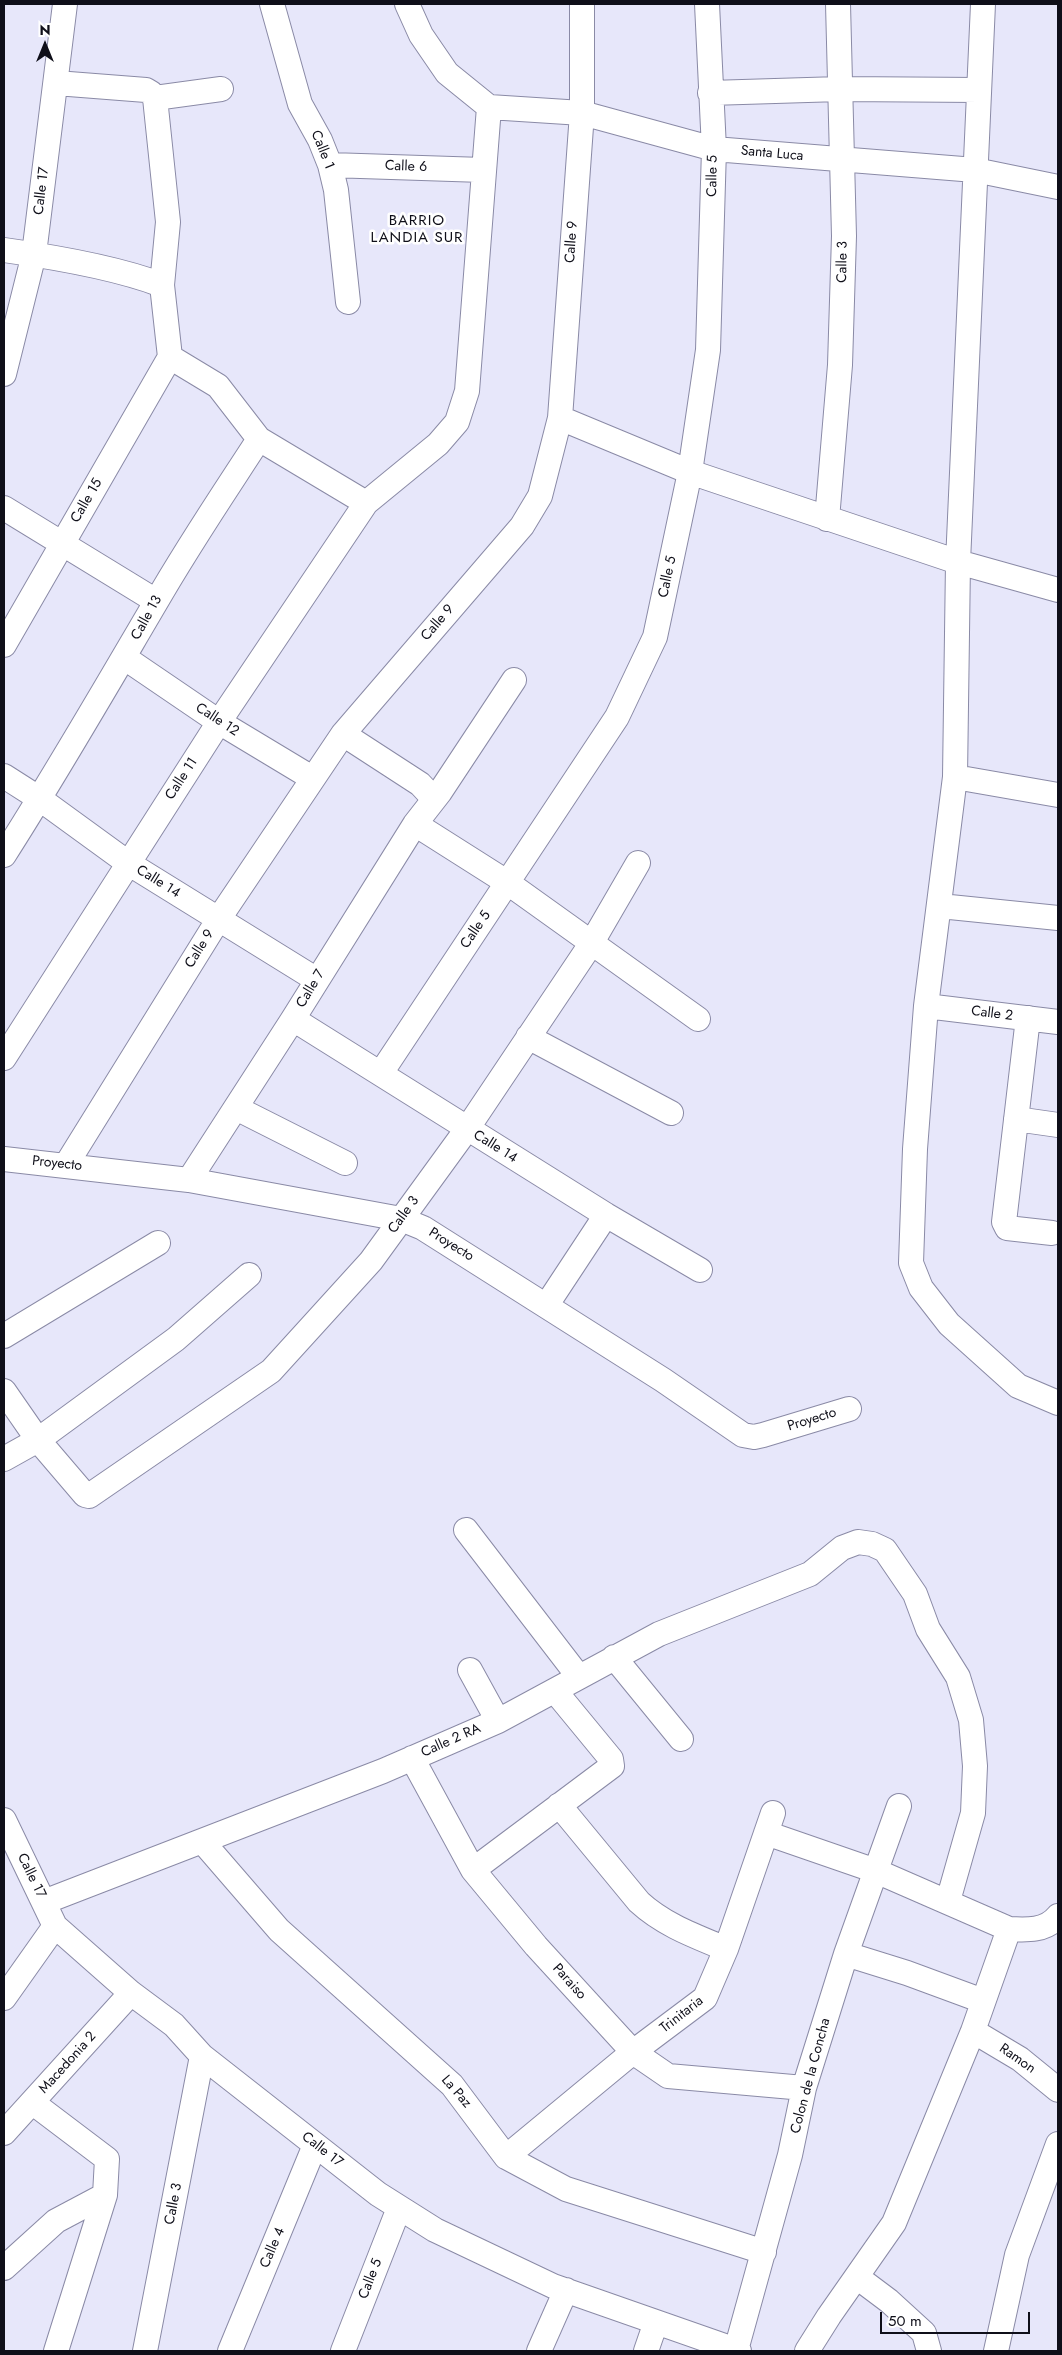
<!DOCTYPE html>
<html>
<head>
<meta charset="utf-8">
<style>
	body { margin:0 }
	#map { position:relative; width:1062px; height:2355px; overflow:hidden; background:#e7e7fa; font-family:Jost,sans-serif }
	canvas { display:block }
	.frame { position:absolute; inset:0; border:5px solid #0f0f19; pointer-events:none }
	.north { position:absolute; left:20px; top:20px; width:50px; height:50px; -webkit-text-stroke:4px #fff; paint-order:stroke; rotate:0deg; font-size:14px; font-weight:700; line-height:20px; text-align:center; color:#0f0f19 }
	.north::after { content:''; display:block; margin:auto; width:18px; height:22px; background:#0f0f19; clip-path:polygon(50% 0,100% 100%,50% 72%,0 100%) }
	.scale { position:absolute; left:880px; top:2312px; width:150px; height:22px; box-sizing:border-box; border:2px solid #0f0f19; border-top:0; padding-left:6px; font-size:15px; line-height:18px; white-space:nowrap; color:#0f0f19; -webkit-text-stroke:4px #fff; paint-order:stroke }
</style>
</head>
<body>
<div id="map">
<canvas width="1062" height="2355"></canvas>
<div class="frame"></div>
<div class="north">N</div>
<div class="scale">50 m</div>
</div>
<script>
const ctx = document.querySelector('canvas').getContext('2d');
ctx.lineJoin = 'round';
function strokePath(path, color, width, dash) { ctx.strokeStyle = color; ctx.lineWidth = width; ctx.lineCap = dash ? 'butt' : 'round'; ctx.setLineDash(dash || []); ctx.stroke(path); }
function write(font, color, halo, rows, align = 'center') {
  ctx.font = font + ' Jost,sans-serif'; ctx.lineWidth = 5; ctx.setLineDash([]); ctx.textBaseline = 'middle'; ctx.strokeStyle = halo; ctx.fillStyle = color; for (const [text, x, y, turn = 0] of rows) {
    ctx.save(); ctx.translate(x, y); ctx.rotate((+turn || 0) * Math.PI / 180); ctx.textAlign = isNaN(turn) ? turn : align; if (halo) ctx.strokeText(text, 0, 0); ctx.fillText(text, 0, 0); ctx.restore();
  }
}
const minor = new Path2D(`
	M272,4L300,104L320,140L330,165L336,190L348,302
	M407,4L421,35L447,73L489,107
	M983,4L958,562L955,777L926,1006L915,1149L911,1263L921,1288L949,1324L1018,1386L1058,1403
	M56,83L146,90L151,93L155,98L168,222L162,285L170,357L218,386L259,439L366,503
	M710,93L840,89L979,90
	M155,98L221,89
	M489,107L582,113L714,149L975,170L1058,187
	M330,165L483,170
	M4,250C54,257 115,267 162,285
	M4,374L34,254L65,4
	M560,418L690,472L958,562L1058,590
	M4,508L156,601
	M827,519L840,365L844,236L838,4
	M4,645L170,357
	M125,658L219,722L312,778
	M343,734L420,784L434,799
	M4,776L40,799L128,863L317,980
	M955,777L1058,795
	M415,824L508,883L698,1019
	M4,855C57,772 106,687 156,602C188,546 224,493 259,439
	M940,906L1058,918
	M926,1006L1058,1022
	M1028,1018L1004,1222L1007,1228L1052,1233
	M293,1019L606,1215L700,1270
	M528,1037L671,1113
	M4,1058L219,722L366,503L438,444L457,422L467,391L489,107
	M381,1073L617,717L655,637L690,472L708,350L714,149L707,4
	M236,1108L345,1163
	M1016,1119L1058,1125
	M4,1159L189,1180L401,1219L423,1228L663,1380L743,1435L754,1437L763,1435L849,1409
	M66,1165L218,920L343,734L522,526L540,496L560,418L582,113V4
	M189,1180L293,1019L415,824L440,792L514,680
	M546,1306L606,1215
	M4,1336L158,1243
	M4,1391L38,1440L85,1495L89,1496L271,1371L371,1261L467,1129L591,944L638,863
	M4,1459L38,1440L176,1339L249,1275
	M466,1530L579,1677
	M614,1657L681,1739
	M470,1670L498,1721
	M412,1758L473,1870L536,1946L633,2052L668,2076L804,2088
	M559,1805L639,1902C664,1925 695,1936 726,1949
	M4,1820L55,1926L131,1993L174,2025L202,2056L378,2194L435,2230L553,2286L739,2351
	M766,1833L876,1871L1009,1929C1027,1930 1046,1931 1058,1916
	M202,1841L279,1930L452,2085L506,2157L566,2189L764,2252
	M473,1870L612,1766L611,1759L555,1691
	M44,1902L383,1771L498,1721L659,1634L810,1574L842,1548L858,1542L872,1544L885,1550L915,1594L928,1629L958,1677L971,1720L975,1766L973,1813L948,1901
	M846,1954L907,1973L983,2001
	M4,1998L55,1926
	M973,2031L1020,2059L1058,2090
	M33,2103L107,2159L105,2195L56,2351
	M4,2133L131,1993
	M506,2157L633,2052L705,1998L726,1949L773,1813
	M4,2268L56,2221L105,2195
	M857,2277L889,2301L924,2333L929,2351
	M736,2350L790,2155L804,2088L846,1954L899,1806
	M145,2351L202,2056
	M230,2351L315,2145
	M343,2351L399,2208
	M539,2351L566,2290
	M646,2351L656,2322
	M807,2351L829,2316L894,2223L973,2031L1009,1929
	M996,2351L1017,2255L1058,2144`);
const streetNames = [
	["Calle 1",322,150,68],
	["Santa Luca",772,154,5],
	["Calle 6",406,167,2],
	["Calle 5",713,176,-89],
	["Calle 17",42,191,-83],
	["Calle 9",572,242,-86],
	["Calle 3",843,262,-89],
	["Calle 15",87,501,-60],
	["Calle 5",668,577,-78],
	["Calle 13",147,618,-61],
	["Calle 9",438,623,-49],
	["Calle 12",217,720,33],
	["Calle 11",182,779,-57],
	["Calle 14",158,882,32],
	["Calle 5",476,930,-56],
	["Calle 9",200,949,-58],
	["Calle 7",311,989,-59],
	["Calle 2",992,1014,7],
	["Calle 14",495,1147,32],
	["Proyecto",57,1164,6],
	["Calle 3",404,1215,-54],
	["Proyecto",451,1245,32],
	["Proyecto",812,1420,-17],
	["Calle 2 RA",451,1741,-24],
	["Calle 17",31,1876,64],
	["Paraiso",569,1982,48],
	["Trinitaria",682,2015,-38],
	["Ramon",1017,2059,35],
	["Macedonia 2",68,2063,-48],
	["Colon de la Concha",811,2076,-75],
	["La Paz",456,2092,49],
	["Calle 17",322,2150,38],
	["Calle 3",174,2204,-79],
	["Calle 4",273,2248,-67],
	["Calle 5",371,2279,-69]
];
const neighbourhoodNames = [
	["BARRIO",417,221],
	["LANDIA SUR",417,238]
];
strokePath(minor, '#8a8aa6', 26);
strokePath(minor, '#fff', 24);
write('14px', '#0f0f19', '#fff', streetNames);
ctx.letterSpacing = '1px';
write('15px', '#0f0f19', '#fff', neighbourhoodNames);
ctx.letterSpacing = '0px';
</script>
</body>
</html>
